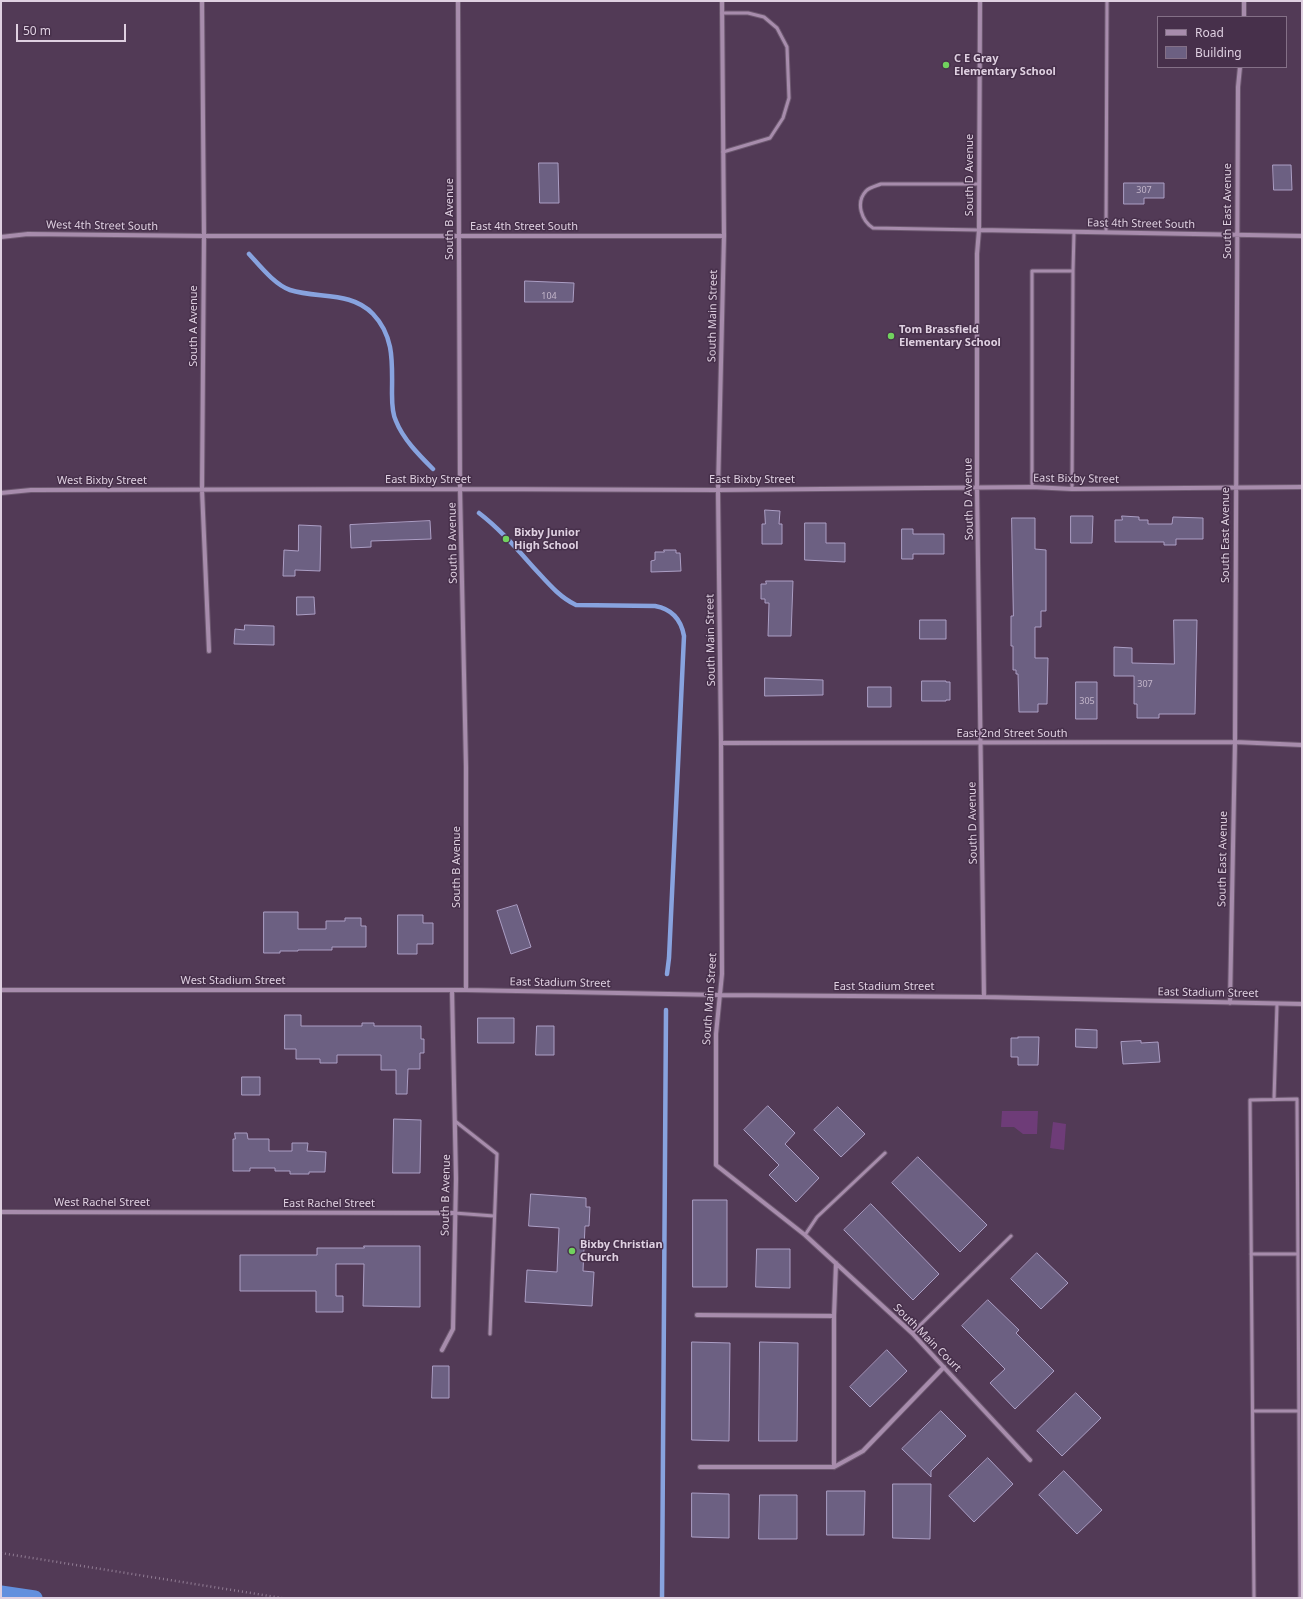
<!DOCTYPE html>
<html>
<head>
<meta charset="utf-8">
<style>
	body { margin:0 }
	#map { position:relative; width:1303px; height:1599px; overflow:hidden; background:#523a56; font-family:"Noto Sans",sans-serif }
	canvas { display:block }
	.frame { position:absolute; inset:0; border:2px solid #dfd0e1; pointer-events:none }
	.legend { position:absolute; left:1157px; top:16px; width:130px; height:52px; box-sizing:border-box; background:#47304b; border:1px solid #847087; margin:0; padding:5px 7px; list-style:none; font-size:12px; color:#dfd0e1 }
	.legend li { display:flex; align-items:center; gap:8px; height:20px }
	.legend b { width:20px; border:1px solid #847087 }
	.scale { position:absolute; left:16px; top:24px; width:110px; height:18px; box-sizing:border-box; border:2px solid #dfd0e1; border-top:0; padding-left:5px; font-size:12px; line-height:14px; white-space:nowrap; color:#dfd0e1; -webkit-text-stroke:3px #47304b; paint-order:stroke }
</style>
</head>
<body>
<div id="map">
<canvas width="1303" height="1599"></canvas>
<div class="frame"></div>
<ul class="legend">
<li><b style="height:5px;background:#a78cac"></b>Road</li>
<li><b style="height:11px;background:#6c6082"></b>Building</li>
</ul>
<div class="scale">50 m</div>
</div>
<script>
const ctx = document.querySelector('canvas').getContext('2d');
ctx.lineJoin = 'round';
function fill(path, color) { ctx.fillStyle = color; ctx.fill(path, 'evenodd'); }
function strokePath(path, color, width, dash) { ctx.strokeStyle = color; ctx.lineWidth = width; ctx.lineCap = dash ? 'butt' : 'round'; ctx.setLineDash(dash || []); ctx.stroke(path); }
function write(font, color, halo, rows, align = 'center') {
  ctx.font = font + ' "Noto Sans",sans-serif'; ctx.lineWidth = 3; ctx.setLineDash([]); ctx.textBaseline = 'middle'; ctx.strokeStyle = halo; ctx.fillStyle = color; for (const [text, x, y, turn = 0] of rows) {
    ctx.save(); ctx.translate(x, y); ctx.rotate((+turn || 0) * Math.PI / 180); ctx.textAlign = isNaN(turn) ? turn : align; if (halo) ctx.strokeText(text, 0, 0); ctx.fillText(text, 0, 0); ctx.restore();
  }
}
const green = new Path2D(`
	M1002,1111H1038L1037,1134H1023L1014,1127H1001Z
	M1053,1122L1066,1124L1064,1150L1050,1148Z`);
const stream = new Path2D(`
	M249,254C260,266 275,285 290,290C318,299 351,291 373,314C395,337 392,364 392,394C392,402 392,413 396,421C403,439 419,455 433,469
	M479,513C500,529 517,549 534,568C547,582 559,597 576,605L655,606C672,609 681,619 684,636L669,958L667,974
	M662,1598L666,1010`);
const canal = new Path2D(`
	M1,1593L35,1598`);
const building = new Path2D(`
	M539,163H558L559,203H540Z
	M1273,165H1291L1292,190H1274Z
	M1124,183H1164V198H1144V204H1124Z
	M525,281L574,283L573,302H525Z
	M765,510L780,511L779,524H782V544H762V524H765Z
	M1071,516H1093L1092,543H1071Z
	M1122,516L1139,517V520H1148V524H1172L1173,517L1203,518V539H1176V545H1164V542H1115V520H1122Z
	M1012,518H1035V549L1046,550V611H1041V627H1035V658H1048L1047,704H1038V712H1019L1018,674H1016V670H1013V646H1011V616H1013Z
	M430,521L431,539L371,541V547L351,548L350,525Z
	M805,523H826V543H845V562L805,560Z
	M299,525L321,526L320,571L295,570V576H283L284,550L298,551Z
	M902,529H913V534H944V554H913V559H902Z
	M664,550H676V553H680L681,571L651,572V561L655,560V552H664Z
	M766,581H793L791,636H768L769,603H765V599H761V584H766Z
	M297,597H314L315,614L297,615Z
	M920,620H946V639H920Z
	M1174,620H1197L1195,714H1159V718H1137V704H1134V676H1114V647L1132,648V663L1174,664Z
	M245,625L274,626V645L234,644L235,629L244,630Z
	M765,678L823,680V695L765,696Z
	M922,681H946V682H950V700H946V701H922Z
	M1076,682H1097V719H1076Z
	M868,687H891V707H868Z
	M517,905L531,947L511,954L497,911Z
	M264,912H298V929H326V921H345V918H361V926H366V947H332V950H298V951H280V953H264Z
	M398,915H423V923H433V944H417V954H398Z
	M285,1015H301V1026H362V1023H374V1026H421V1039H424V1053H420V1069H408L407,1094H396V1070H381V1055H337V1063H320V1059H296V1049H285Z
	M478,1018H514V1043H478Z
	M537,1026H554V1055H536Z
	M1076,1029L1097,1030V1048L1076,1047Z
	M1018,1037H1039L1038,1065H1018V1057H1011V1038H1018Z
	M1141,1041V1043L1158,1042L1160,1062L1123,1064L1121,1042Z
	M242,1077H260V1095H242Z
	M768,1106L795,1133L785,1144L819,1178L796,1202L769,1175L779,1165L744,1130Z
	M838,1107L865,1134L841,1157L814,1130Z
	M394,1119L421,1120L420,1173H393Z
	M235,1133H247L248,1139H269V1151H292V1143H308L307,1151L326,1152L325,1172H309V1174H290V1171H275V1168H250V1171H233V1139H235Z
	M918,1157L987,1225L960,1252L892,1183Z
	M531,1194L586,1198V1207H590L589,1226H585L583,1271L594,1272L592,1306L525,1302L527,1270L557,1272L559,1228L529,1226Z
	M693,1200H727V1287H693Z
	M871,1204L939,1274L913,1300L844,1230Z
	M364,1246H420V1307L363,1306L364,1264H336V1296H343V1312H316V1291H240V1255H317V1248H364Z
	M757,1249H790V1288L756,1287Z
	M1037,1253L1068,1283L1041,1309L1011,1279Z
	M988,1300L1019,1330L1016,1333L1054,1371L1015,1409L990,1383L1005,1369L962,1326Z
	M692,1342L730,1343L729,1441L692,1440Z
	M760,1342L798,1343L797,1441H759Z
	M887,1350L907,1371L870,1407L850,1387Z
	M433,1366H449V1398H432Z
	M1076,1393L1101,1418L1062,1456L1037,1431Z
	M941,1411L966,1436L931,1471V1477L902,1449Z
	M988,1458L1013,1484L974,1522L949,1496Z
	M1064,1471L1102,1510L1077,1534L1039,1495Z
	M893,1484H931L930,1539L893,1538Z
	M827,1491H865L864,1535H827Z
	M692,1493L729,1494V1538L692,1537Z
	M760,1495H797V1539H759Z`);
const path = new Path2D(`
	M1,1553L282,1598`);
const lane = new Path2D(`
	M722,13H748L764,17L777,28L787,47L789,98L783,118L770,138L723,152
	M979,184H881C876,186 870,187 866,191C855,203 862,221 873,228L979,230
	M1106,232L1107,1
	M1073,271L1074,232
	M1032,487V271H1073L1072,489
	M1274,1099L1277,1004
	M455,1121L497,1154L490,1334
	M454,1213L494,1216
	M805,1235L817,1217L885,1153
	M1251,1254H1298
	M912,1333L1011,1236
	M1253,1411H1299
	M1254,1598L1250,1100L1297,1099L1300,1598`);
const street = new Path2D(`
	M202,1L204,236L202,490L209,651
	M458,1L460,489L466,767V990
	M722,1L724,236L718,490L721,743L722,974L716,1034V1165L805,1235L912,1333L1030,1460
	M980,1L979,230L977,254V488L984,997
	M1244,1V17
	M979,230L1302,236
	M1,237L28,234L204,236H724
	M1,493L31,490L460,489L718,490L1032,487L1072,489L1302,487
	M721,743L1235,742L1302,745
	M1,990H466L719,995L984,997L1302,1004
	M1230,1003L1235,742L1238,87L1240,67
	M1,1212L454,1213
	M697,1315L834,1316L836,1263
	M442,1350L453,1329L456,1179L452,990
	M700,1467H834V1316
	M834,1467L863,1451L944,1367`);
const markers = [
	[946,65,4,"#71d25e"],
	[891,336,4,"#71d25e"],
	[506,539,4,"#71d25e"],
	[572,1251,4,"#71d25e"]
];
const numberNames = [
	["307",1144,190],
	["104",549,296],
	["307",1145,684],
	["305",1087,701]
];
const poiNames = [
	["C E Gray",954,59],
	["Elementary School",954,72],
	["Tom Brassfield",899,330],
	["Elementary School",899,343],
	["Bixby Junior",514,533],
	["High School",514,546],
	["Bixby Christian",580,1245],
	["Church",580,1258]
];
const streetNames = [
	["South D Avenue",970,175,-90],
	["South East Avenue",1228,211,-90],
	["South B Avenue",450,219,-90],
	["East 4th Street South",1141,224,1],
	["West 4th Street South",102,226,1],
	["East 4th Street South",524,227],
	["South Main Street",713,316,-89],
	["South A Avenue",194,326,-90],
	["East Bixby Street",1076,479,1],
	["East Bixby Street",428,480],
	["East Bixby Street",752,480],
	["West Bixby Street",102,481],
	["South D Avenue",969,499,-91],
	["South East Avenue",1226,535,-90],
	["South B Avenue",453,543,-91],
	["South Main Street",711,640,-91],
	["East 2nd Street South",1012,734],
	["South D Avenue",973,823,-91],
	["South East Avenue",1223,859,-89],
	["South B Avenue",457,867,-90],
	["West Stadium Street",233,981],
	["East Stadium Street",560,983,1],
	["East Stadium Street",884,987],
	["East Stadium Street",1208,993,1],
	["South Main Street",710,999,-86],
	["South B Avenue",446,1195,-89],
	["West Rachel Street",102,1203],
	["East Rachel Street",329,1204],
	["South Main Court",927,1338,45]
];
fill(green, '#6e3c78');
strokePath(stream, '#88a3df', 4.5);
strokePath(canal, '#6290de', 15);
fill(building, '#6c6082');
strokePath(building, '#ab9ec4', 1);
strokePath(lane, '#6d5970', 5);
strokePath(street, '#6d5970', 6);
strokePath(path, '#917d94', 2.5, [1, 3]);
strokePath(lane, '#a78cac', 3);
strokePath(street, '#a78cac', 4);
for (const [x, y, r, color] of markers) { const dot = new Path2D(); dot.arc(x, y, r, 0, 2 * Math.PI); ctx.fillStyle = color; ctx.fill(dot); strokePath(dot, '#47304b', 1.5); }
write('9px', '#c2b4c9', null, numberNames);
write('bold 11px', '#dfd0e1', '#47304b', poiNames, 'left');
write('11px', '#dfd0e1', '#47304b', streetNames);
</script>
</body>
</html>
